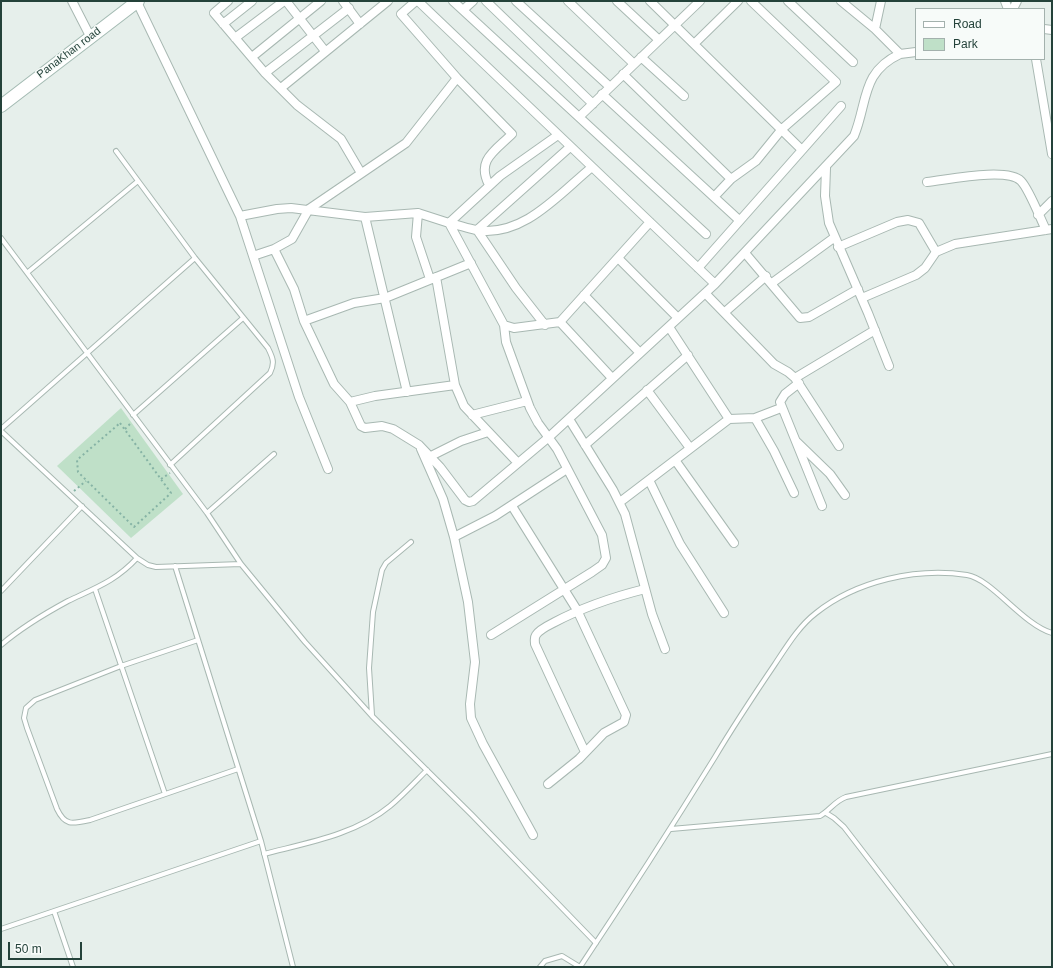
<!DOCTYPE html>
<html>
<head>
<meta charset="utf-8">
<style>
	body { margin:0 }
	#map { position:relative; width:1053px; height:968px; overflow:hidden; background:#e6efeb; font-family:Helvetica,sans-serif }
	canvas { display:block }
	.frame { position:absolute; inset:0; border:2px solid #24423a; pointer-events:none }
	.legend { position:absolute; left:915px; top:8px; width:130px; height:52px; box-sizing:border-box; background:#f7fbf9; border:1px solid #a3b1ad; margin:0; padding:5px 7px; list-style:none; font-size:12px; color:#24423a }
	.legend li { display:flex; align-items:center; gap:8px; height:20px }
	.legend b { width:20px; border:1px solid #a3b1ad }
	.scale { position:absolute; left:8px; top:942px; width:74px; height:18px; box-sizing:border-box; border:2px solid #24423a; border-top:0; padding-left:5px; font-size:12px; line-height:14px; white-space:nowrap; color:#24423a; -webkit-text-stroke:3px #f7fbf9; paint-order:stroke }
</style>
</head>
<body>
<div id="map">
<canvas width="1053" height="968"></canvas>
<div class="frame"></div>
<ul class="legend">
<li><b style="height:5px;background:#fff"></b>Road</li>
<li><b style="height:11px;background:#bfe0c8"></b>Park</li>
</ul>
<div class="scale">50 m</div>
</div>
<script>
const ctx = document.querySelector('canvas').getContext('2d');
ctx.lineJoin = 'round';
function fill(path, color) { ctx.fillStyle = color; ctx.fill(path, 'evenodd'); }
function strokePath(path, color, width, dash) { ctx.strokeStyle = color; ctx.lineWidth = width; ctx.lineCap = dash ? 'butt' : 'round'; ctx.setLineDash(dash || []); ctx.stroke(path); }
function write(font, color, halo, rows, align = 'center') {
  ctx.font = font + ' Helvetica,sans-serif'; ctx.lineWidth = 3; ctx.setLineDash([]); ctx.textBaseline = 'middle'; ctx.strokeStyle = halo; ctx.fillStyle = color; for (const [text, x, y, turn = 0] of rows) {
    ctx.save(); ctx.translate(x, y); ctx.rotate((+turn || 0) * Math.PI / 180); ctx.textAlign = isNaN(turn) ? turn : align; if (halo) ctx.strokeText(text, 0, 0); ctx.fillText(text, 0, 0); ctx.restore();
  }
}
const green = new Path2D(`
	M121,408L183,494L131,538L57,466Z`);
const path = new Path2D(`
	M120,423L171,493L134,527L78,472L77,460Z
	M125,429L131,423
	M161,479L170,473
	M74,491L86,481`);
const lane = new Path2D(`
	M116,151L195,258L268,348C273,358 275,363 270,373L170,465
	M1,238L207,513L241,564L305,642L372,716L472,815L596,943
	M28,272L138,181
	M133,415L243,318
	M1,429L195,258
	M1,431L137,558L148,565L156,567L241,564
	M207,513L274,454
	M175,566L261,841L293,967
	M95,589L165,794
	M1,591L82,506
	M198,640L121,666L35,700L26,708L24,718L27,728L57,809C65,826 72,824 90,820L238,769
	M1,645C22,627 44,614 68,601C95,588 116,581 137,558
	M372,715L369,668L373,612L382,570L386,563L411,542
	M826,813L834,818L844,827L952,967
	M671,829L820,816C830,810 835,801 846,797L1052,754
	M264,854C306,843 355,835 390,806C403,795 415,782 427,770
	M54,911L73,967
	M1,929L261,841
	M540,967L545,961L562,956L580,967
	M580,967C626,898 671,828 715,757C734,725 754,695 775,664C787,646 799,626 816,613C856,581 917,567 967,575C992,579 1022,624 1052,633`);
const street = new Path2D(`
	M72,1L90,36
	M228,1L214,13L265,73L297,105L341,139L361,173
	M286,1L325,51
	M343,1L360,24
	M416,1L401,14L457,78L512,134C495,151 476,160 489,185
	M418,1L715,284
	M453,1L706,234
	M486,1L593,104
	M516,1L610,87
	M568,1L634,64
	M617,1L659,40
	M650,1L802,150
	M788,1L853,62
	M841,1L875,29
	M881,1L875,29L900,54L916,52
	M1005,1L1008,9
	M137,2L240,216L299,397L328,469
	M1013,9L1017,1
	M463,10L473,1
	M223,24L252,1
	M1044,29L1052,30
	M235,38L284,1
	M694,44L738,1
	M252,57L321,1
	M641,57L684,96
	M1036,59L1052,154
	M265,73L349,8
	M623,74L731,179
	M281,88L388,1
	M602,94L739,220
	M579,117L700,1
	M826,168L825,196L829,223L868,313L889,366
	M927,182C947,180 1007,167 1021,181C1029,189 1040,218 1046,230
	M714,197L731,179L756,161L782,129L836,82L751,1
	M418,213L416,237L430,279
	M1038,215L1052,201
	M240,216L277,209L291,208L365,217L418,213L449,223L504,325L514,328L560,322L650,222
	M365,217L407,392
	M449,223C458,225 467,228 476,230C523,238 559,194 592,167
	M449,223L500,176L558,135
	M838,247L897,222L908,220L919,223L936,252
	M274,249L294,289L304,321L334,384L350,402L361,426L365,428L382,426L393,429L419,445L440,467L465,500L469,502L473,501L549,437L715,284L854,136C868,102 861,72 900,54
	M745,253L800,318L809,317L858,289
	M253,256L274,249L292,239L309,209L406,143L457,78
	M618,258L678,318
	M698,268L841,106
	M436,277L455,385L464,406L518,463
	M772,283L835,237
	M705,293L774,364L788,372L795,378L839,446
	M584,295L640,353
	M862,298L916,275L925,268L936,252L955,244L1052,229
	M725,312L766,276
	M304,321L354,303L385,298L471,263
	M560,322L612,378
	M545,325L516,288L477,230L570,147
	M669,327L729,419
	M795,378L875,330
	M799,383L785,394L780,402L822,506
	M647,390L690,448
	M350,402L375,396L455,385
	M472,415L527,401
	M755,418L774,451L794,493
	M569,419L613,490L625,514L652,614L665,649
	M797,442L830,474L845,495
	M585,445L688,355
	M421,449L443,499L454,537L468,602L475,662L470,704L471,718L483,744L533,835
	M431,456L461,441L488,432
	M675,460L734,543
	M649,480L680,544L724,613
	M620,502L729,419L755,418L781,408
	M512,506L577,610L626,715L624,722L604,733L579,759L548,784
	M454,537L495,516L567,469
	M491,635L592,572L602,565L606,558L602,535L557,449L538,423L530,408L506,342L504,325
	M585,752L535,644C535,641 534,638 536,635C539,630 547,626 553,623C583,607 613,597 645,589`);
const secondary = new Path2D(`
	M1,106L138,1`);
const streetNames = [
	["PanaKhan road",69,53,-37]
];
fill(green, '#bfe0c8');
strokePath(lane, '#a8b8b2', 6);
strokePath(street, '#a8b8b2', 10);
strokePath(secondary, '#a4bbb3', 14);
strokePath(path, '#86b3a5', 2, [2, 3]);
strokePath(lane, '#fff', 4);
strokePath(street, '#fff', 8);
strokePath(secondary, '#fff', 12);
write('11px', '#24423a', '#f7fbf9', streetNames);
</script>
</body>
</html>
